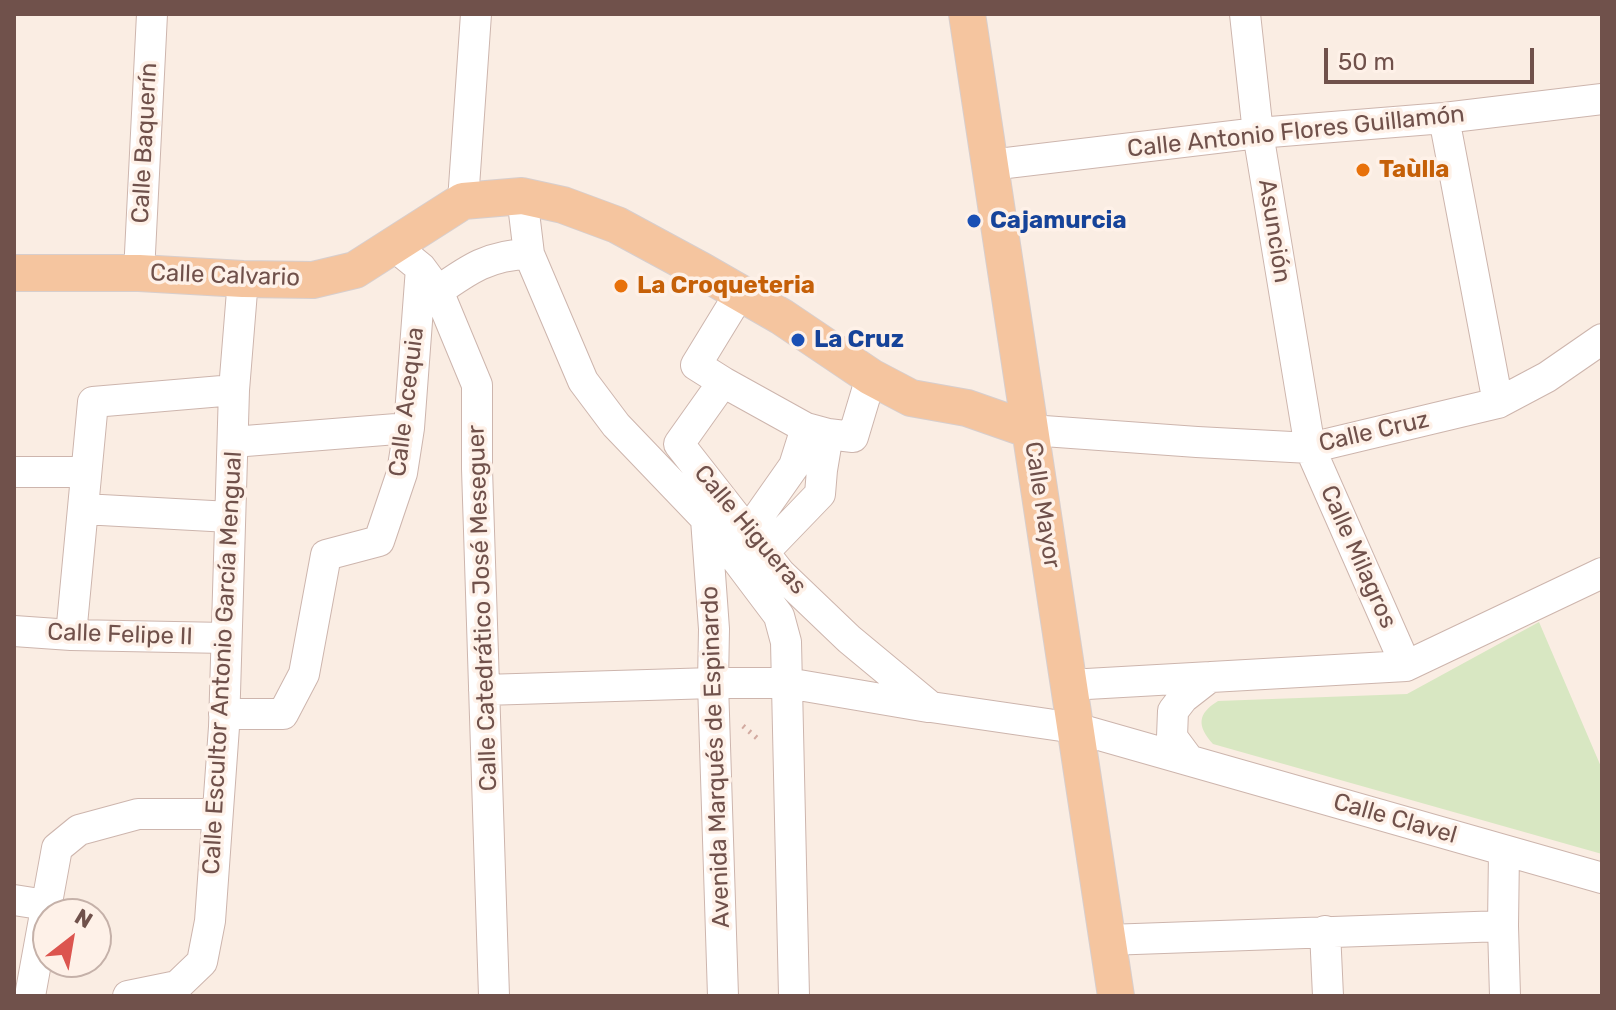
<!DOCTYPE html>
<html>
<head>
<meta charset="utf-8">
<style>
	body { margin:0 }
	#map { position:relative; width:1616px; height:1010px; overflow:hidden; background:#faede3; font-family:Rubik,sans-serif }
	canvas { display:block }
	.frame { position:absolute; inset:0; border:16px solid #70514b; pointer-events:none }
	.north { position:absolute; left:32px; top:898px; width:80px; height:80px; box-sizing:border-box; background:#fef1e8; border:2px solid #c5b1a9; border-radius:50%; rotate:31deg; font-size:22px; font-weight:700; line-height:32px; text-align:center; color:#70514b }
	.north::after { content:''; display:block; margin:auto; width:28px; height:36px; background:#dc554f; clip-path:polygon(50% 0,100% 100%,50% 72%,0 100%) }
	.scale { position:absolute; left:1324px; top:48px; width:210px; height:36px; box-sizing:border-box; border:4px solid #70514b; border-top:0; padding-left:10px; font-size:24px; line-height:28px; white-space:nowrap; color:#70514b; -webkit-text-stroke:6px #fef1e8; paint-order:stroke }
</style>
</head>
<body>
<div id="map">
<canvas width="1616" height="1010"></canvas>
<div class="frame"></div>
<div class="north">N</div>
<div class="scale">50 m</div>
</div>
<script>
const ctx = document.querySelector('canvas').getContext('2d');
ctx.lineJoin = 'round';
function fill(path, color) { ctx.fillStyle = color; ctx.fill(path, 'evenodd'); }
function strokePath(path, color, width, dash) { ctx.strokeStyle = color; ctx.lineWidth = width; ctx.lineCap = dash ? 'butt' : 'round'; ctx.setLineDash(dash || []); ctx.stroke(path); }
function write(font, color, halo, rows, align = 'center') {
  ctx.font = font + ' Rubik,sans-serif'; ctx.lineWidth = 7; ctx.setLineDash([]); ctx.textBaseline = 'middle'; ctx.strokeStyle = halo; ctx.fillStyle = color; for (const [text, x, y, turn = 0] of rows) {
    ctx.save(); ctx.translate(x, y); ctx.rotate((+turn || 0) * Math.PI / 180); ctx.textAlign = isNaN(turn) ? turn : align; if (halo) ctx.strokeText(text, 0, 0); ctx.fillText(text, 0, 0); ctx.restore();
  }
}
const green = new Path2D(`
	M1539,622L1602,769V854L1213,744C1197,726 1197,714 1218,701L1407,694Z`);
const path = new Path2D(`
	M743,726L758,739`);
const minor = new Path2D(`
	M1245,14L1258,133L1310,448L1406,666
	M1444,118L1498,403
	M990,165L1258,133L1444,118L1602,99
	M522,196L529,254L583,381L616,425L706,519L779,616L786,642L794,996
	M463,201L476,14
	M394,246L421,268L438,291L477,385V469L494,996
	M139,273L152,14
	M438,291C469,269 489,255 529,254
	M740,293L696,365L723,382L679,444L780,573L849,639L931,707L1075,728L1602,878
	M723,382L806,428L828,434L853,437L871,377
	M1030,430L1197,442L1310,448L1498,403L1547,377L1602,339
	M233,442L409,428
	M14,472H86
	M83,509L230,517
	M706,519L714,629L713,683L723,996
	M749,530L794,466L806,428
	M764,552L820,494L822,470L828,434
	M14,631L71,635L226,638
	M71,635L93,402L234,390
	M1069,685L1406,666L1602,573
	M484,690L713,683H787L928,707
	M224,714H283L304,674L326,555L379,541L402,473L409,428L421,268
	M1189,760L1172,737L1173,711L1183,698L1210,677
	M1504,851L1503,926L1505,996
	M14,900L46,905
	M1325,931L1328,996
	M1107,940L1503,926
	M30,996L57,848L79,830L138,814H217
	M128,996L177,986L202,962L210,921L224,727L234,390L243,279`);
const major = new Path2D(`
	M967,14L1116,996
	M14,273H139L243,279L313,280L355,270L463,201L522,196L563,205L617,225L702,271L782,317L871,377L911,398L967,408L1030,430`);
const markers = [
	[1363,170,8,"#e8710a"],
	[974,221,8,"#1a4fb4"],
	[621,286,8,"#e8710a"],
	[798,340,8,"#1a4fb4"]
];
const streetNames = [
	["Calle Antonio Flores Guillamón",1296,132,-6],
	["Calle Baquerín",145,143,-87],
	["Asunción",1274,231,81],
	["Calle Calvario",225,276,2],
	["Calle Acequia",407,402,-83],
	["Calle Cruz",1374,432,-13],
	["Calle Mayor",1042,505,81],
	["Calle Higueras",750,530,50],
	["Calle Milagros",1358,557,66],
	["Calle Catedrático José Meseguer",483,608,-92],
	["Calle Felipe II",120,635,2],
	["Calle Escultor Antonio García Mengual",223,663,-87],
	["Avenida Marqués de Espinardo",716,757,-92],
	["Calle Clavel",1395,819,16]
];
const foodNames = [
	["Taùlla",1379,170],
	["La Croqueteria",637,286]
];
const transitNames = [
	["Cajamurcia",990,221],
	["La Cruz",814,340]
];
fill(green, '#d8e7c2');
strokePath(minor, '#cdb5ad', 32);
strokePath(major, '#d7cecd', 38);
strokePath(path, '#d2aaa0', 5, [2, 6]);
strokePath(minor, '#fff', 30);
strokePath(major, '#f5c59f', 36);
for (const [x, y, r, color] of markers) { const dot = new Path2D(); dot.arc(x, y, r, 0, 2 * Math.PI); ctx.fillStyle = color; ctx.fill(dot); strokePath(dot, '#fef1e8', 3); }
write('24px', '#70514b', '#fef1e8', streetNames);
write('bold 24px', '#c56008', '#fef1e8', foodNames, 'left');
write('bold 24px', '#164399', '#fef1e8', transitNames, 'left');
</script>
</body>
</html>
